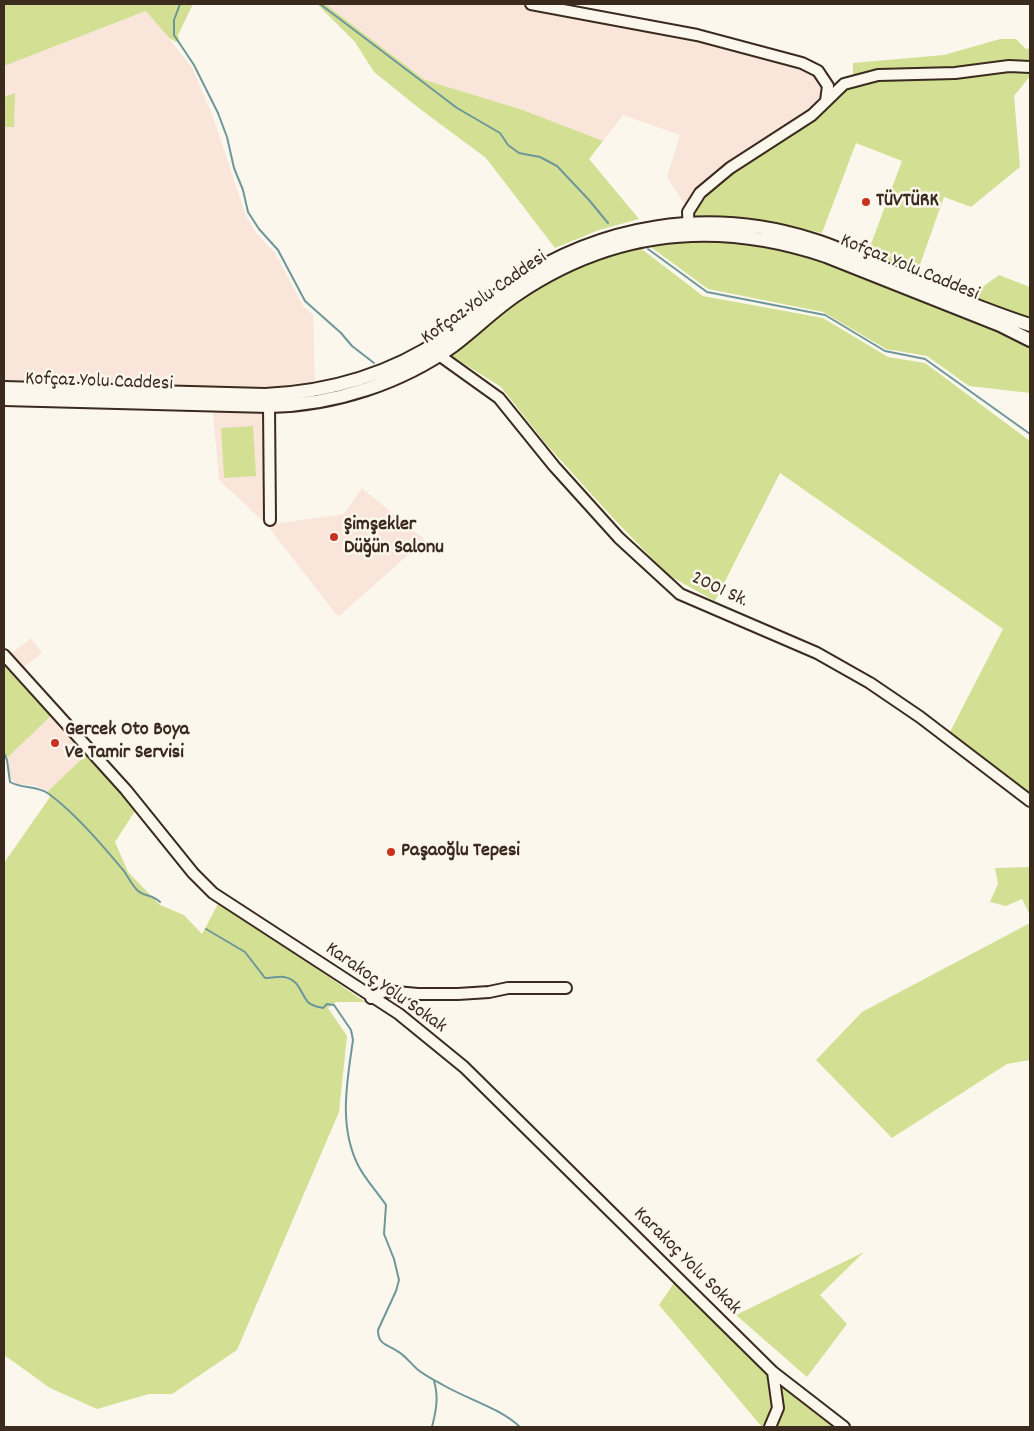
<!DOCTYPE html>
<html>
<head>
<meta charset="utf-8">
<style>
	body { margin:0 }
	#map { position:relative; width:1034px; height:1431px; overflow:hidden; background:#fbf7ec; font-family:Dekko,sans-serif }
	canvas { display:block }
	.frame { position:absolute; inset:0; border:5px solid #3b2a1e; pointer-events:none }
</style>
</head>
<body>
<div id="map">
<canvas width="1034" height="1431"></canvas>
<div class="frame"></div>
</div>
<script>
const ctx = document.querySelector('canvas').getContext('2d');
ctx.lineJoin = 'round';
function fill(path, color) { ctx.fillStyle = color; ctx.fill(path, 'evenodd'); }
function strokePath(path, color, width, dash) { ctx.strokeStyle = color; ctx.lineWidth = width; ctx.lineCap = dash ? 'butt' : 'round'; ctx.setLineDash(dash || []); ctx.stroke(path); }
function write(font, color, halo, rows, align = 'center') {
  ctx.font = font + ' Dekko,sans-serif'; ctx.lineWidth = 5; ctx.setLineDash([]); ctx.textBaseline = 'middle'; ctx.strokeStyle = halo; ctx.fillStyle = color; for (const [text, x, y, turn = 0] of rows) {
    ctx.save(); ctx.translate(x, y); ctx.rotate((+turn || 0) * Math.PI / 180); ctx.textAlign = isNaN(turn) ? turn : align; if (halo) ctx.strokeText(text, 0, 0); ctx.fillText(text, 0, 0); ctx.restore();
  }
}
const built = new Path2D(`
	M325,4H518L698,38L794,65L815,75L824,88L822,101L810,113L720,169L697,189L686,206L667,177L680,135L623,115L603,141L523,110L425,80Z
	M147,11L193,69L213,117L246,216L256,233L275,253L303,306L313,315L315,383L268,389L4,380V66Z
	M213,412H266L267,525L344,514L362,488L425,540L339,616L335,613L267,525L219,480Z
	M31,638L42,653L24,667L11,654Z
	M52,715L88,753L48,791L33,785L16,784L12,780L9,775L8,757Z`);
const green = new Path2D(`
	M4,4H193L178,35L180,44L169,38L146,11L4,66Z
	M317,4H325L425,80L523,110L603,141L589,159L639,219L599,230L555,248L486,158L420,109L374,72L355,42Z
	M1000,39H1016L1026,49L1030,48V64L954,71L910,69L879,72L853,80V63L944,55Z
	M1030,71V76L1014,96L1020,167L971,207L944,197L917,273L868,252L902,161L856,143L822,233L744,217H695V210L705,195L735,169L845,86L878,77Z
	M15,93L14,127H4V97Z
	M696,240L727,241L765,246L803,255L853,273L1009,336L1030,348V393L969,386L927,356L886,349L823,312L708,289L648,245Z
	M639,247L703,296L823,318L888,357L925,363L1030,441V794L950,732L1003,629L780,473L715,601L668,575L613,518L546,444L501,387L450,355C494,320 541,279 594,260C609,254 625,251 639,247Z
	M999,275L1030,287V318L970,296Z
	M253,426L256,476L224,478L221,428Z
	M4,661L52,715L8,757H4Z
	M88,753L135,811L115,842L128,872L160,905L184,915L202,934L218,904L287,948L365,1002H336L328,1008L347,1036L339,1112L237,1350L172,1394H149L97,1409L50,1388L4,1355V863L50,797L48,791Z
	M1030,867V915L1022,899L1006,906L990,902L998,884L995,868Z
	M1030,923V1060L1007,1064L892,1138L816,1060L862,1012Z
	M864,1252L820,1295L847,1324L807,1377L736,1315Z
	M674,1283L769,1374L774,1407L767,1427H762L659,1305Z
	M776,1380L837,1427H773Z`);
const stream = new Path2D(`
	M180,4L174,20V35L194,65L218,113L227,137L234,168L243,190L248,212L259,229L278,250L305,301L341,333L352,346L374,363
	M320,4L457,108L500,133L508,145L519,153L540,157L557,166L589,200L608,223
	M648,249L707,292L825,315L885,351L925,359L1030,434
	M4,753L7,760L10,782C22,789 37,785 49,794C76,814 102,845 124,871C128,877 132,885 137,890C144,897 152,894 160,902
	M206,929L245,952L265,978C270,978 279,976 284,977C300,980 300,993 308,1002C312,1006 318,1007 323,1008L327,1004L334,1005L351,1030L353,1040C347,1082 338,1127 359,1167C366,1180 377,1192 386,1205L384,1234L394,1259L399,1280L396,1291L378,1330C378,1345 387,1344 397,1351C405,1355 410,1363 417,1369C424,1375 434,1380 443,1385C469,1400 498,1407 520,1427
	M432,1427C436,1411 439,1397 434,1381`);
const minor = new Path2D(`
	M531,4L697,35L802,63L818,71L828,86L826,101
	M689,231L688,212L700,193L730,168L812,115L844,84L878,75L955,73L1009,66L1030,67
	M439,355L499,398L554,466L619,538L680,594L817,653L870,683L920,717L1030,801
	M269,406L270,520
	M4,655L126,790L193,873L213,893L399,1014L464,1067L773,1372L844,1427
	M371,998L385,991L418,994H458L489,992L508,988H566
	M770,1427L778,1408L773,1372`);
const major = new Path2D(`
	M4,388L265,395C329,392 391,374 444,338C468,321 489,300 513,284C601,225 708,207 810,239C835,246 859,258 883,268C932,288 980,309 1030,325
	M4,399L269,406C334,405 401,383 454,345C475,329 494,310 516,295C613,229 716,219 826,256L1000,325L1030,340`);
const markers = [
	[866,202,5,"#c8321e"],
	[334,537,5,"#c8321e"],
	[55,743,5,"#c8321e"],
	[391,852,5,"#c8321e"]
];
const poiNames = [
	["TÜVTÜRK",876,202],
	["Şimşekler",344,526],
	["Düğün Salonu",344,549],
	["Gercek Oto Boya",65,731],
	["Ve Tamir Servisi",65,754],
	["Paşaoğlu Tepesi",401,852]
];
const streetNames = [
	["Kofçaz Yolu Caddesi",909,269,22],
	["Kofçaz Yolu Caddesi",485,299,-35],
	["Kofçaz Yolu Caddesi",99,383,2],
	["2001 Sk.",719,591,25],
	["Karakoç Yolu Sokak",385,989,35],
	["Karakoç Yolu Sokak",686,1262,45]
];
fill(built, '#fae5da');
fill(green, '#d3e094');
strokePath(stream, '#6e979b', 2);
strokePath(minor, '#3b2a1e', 14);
strokePath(major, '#3b2a1e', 16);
strokePath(minor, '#fbf7ec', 10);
strokePath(major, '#fbf7ec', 12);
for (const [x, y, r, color] of markers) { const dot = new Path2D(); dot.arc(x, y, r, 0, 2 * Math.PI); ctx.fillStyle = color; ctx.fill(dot); strokePath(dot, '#fbf7ec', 2); }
write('bold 20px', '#3b2a1e', '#fbf7ec', poiNames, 'left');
write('20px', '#3b2a1e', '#fbf7ec', streetNames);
</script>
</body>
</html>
